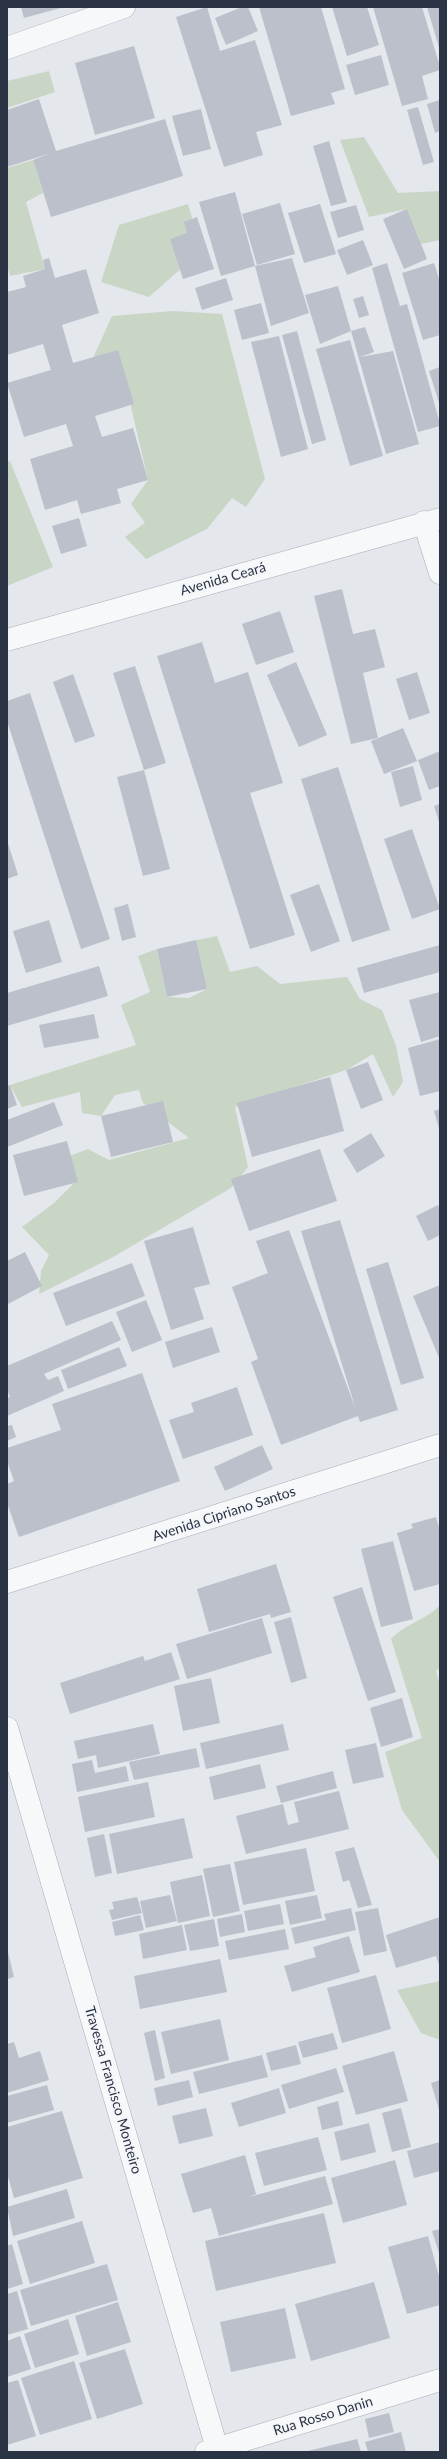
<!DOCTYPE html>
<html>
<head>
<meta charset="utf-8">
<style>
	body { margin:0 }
	#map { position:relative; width:447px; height:2459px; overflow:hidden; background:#e4e7ec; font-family:Lato,sans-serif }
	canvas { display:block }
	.frame { position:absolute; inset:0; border:8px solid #2b3445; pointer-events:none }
</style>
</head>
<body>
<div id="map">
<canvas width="447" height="2459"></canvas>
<div class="frame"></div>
</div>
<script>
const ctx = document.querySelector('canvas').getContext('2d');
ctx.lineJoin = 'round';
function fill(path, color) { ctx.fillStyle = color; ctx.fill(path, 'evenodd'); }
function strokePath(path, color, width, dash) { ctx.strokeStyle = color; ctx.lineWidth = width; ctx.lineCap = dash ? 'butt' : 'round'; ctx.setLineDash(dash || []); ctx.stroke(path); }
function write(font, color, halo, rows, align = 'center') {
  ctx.font = font + ' Lato,sans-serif'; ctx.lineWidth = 4; ctx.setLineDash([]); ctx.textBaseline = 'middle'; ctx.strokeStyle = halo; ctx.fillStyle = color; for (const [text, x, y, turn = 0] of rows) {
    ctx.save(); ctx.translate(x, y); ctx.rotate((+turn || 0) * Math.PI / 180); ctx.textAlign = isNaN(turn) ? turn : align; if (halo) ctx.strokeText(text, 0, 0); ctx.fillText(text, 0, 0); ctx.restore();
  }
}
const green = new Path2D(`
	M49,71L55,92L7,108V81Z
	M364,137L398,193L440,191V240L421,244L407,209L369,217L340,140Z
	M33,160L43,193L26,202L45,269L10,276L7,266V168Z
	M188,204L202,250L149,297L101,282L119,225Z
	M173,311L222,314L265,479L246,507L232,498L207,529L146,559L125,537L145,523L131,504L148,480L118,351L93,358L112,316Z
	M10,461L53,567L7,586V462Z
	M217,936L230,972L257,966L280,984L347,977L360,999L382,1010L396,1046L403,1082L393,1097L373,1054L346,1070L235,1107L248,1167L231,1188L113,1257L39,1294L41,1271L49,1255L22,1227L54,1203L73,1184L67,1157L88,1149L109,1160L189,1138L143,1103L139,1090L115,1095L101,1116L82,1113L80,1092L22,1107L10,1085L136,1045L121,1005L150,992L138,956L157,949L167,997L189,998L207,989L193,941Z
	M440,1605V1668L436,1671L440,1684V1862L402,1810L385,1752L422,1738L391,1639C406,1623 425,1621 440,1605Z
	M440,1981V2040L421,2033L397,1990Z`);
const building = new Path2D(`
	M21,7H64L24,18Z
	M207,7L220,51L255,40L282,125L256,132L263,155L224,167L176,17Z
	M242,7H248L258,31L226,45L215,18Z
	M259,7H321L345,89L331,93L335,104L291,116Z
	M332,7H367L379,45L347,56Z
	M373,7H422L440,67V70L422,76L428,99L402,106Z
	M427,7H440V51Z
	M134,46L155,118L95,135L75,63Z
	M381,55L389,85L355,95L346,65Z
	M39,99L56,151L165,119L183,176L51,217L33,160L51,153L7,167V110Z
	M440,100V131L435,133L427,104Z
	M418,107L434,162L423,165L407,110Z
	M201,109L211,149L183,156L172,116Z
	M329,141L347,202L331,206L313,146Z
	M235,192L255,266L292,258L309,313L271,326L255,266L221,276L199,202Z
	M280,203L295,254L257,265L242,214Z
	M320,204L336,254L304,263L288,213Z
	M356,205L364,230L338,238L330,212Z
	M407,209L427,259L404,269L383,219Z
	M197,217L214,269L183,279L170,239L187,233L184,222Z
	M363,240L373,265L347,275L337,250Z
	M49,258L55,278L86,269L99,313L62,325L73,363L118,350L134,404L95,416L102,437L133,428L148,480L117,489L121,503L81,514L77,500L45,510L30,459L73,446L66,424L24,437L7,383L51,370L43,344L7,355V292L26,287L23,276L45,269L43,260Z
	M387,263L400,306L407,304L440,424V426L418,432L372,268Z
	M434,263L440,282V335L423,340L402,273Z
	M226,278L233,300L202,310L195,288Z
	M338,286L351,331L320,344L305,295Z
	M363,296L369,315L359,318L353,299Z
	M261,303L269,333L242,340L234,310Z
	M365,327L374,352L360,357L393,351L419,444L386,454L351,331Z
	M297,331L326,440L312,444L282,335Z
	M279,336L308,449L281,457L251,342Z
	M350,340L383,456L350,466L316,349Z
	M440,367V406L429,371Z
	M79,518L87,546L61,554L52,526Z
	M342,589L353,634L375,629L385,667L363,673L378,738L351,744L314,596Z
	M280,611L294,652L256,665L242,624Z
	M202,642L215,683L248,672L283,783L250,793L295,935L250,949L157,656Z
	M296,662L327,735L299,747L267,675Z
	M135,666L166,763L144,770L113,673Z
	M417,672L430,713L409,720L396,679Z
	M73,674L95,736L75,743L53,682Z
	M30,693L110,939L81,949L7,721V701Z
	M403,728L417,761L384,774L371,741Z
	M440,751V786L429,790L418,760Z
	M413,766L422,800L400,807L391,772Z
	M338,767L390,930L352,942L301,779Z
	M144,770L170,869L143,876L117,777Z
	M440,804V825L434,806Z
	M412,829L440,909L412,919L384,839Z
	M7,840L18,875L7,879Z
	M319,884L340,941L311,952L290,895Z
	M128,904L136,937L122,941L114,908Z
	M49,920L62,962L26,973L13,931Z
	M196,940L207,989L167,997L157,949Z
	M440,945V972L364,993L357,968Z
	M99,966L108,996L7,1026V993Z
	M440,992V1036L421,1042L409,1000Z
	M94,1014L99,1038L44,1048L39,1025Z
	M440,1039V1091L420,1096L408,1048Z
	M368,1062L383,1100L361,1109L346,1070Z
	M330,1077L344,1131L252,1157L237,1103Z
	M10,1085L17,1105L7,1109V1086Z
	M163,1101L173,1142L111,1157L101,1116Z
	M54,1102L63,1125L7,1147V1120Z
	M440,1109V1132L434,1111Z
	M371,1133L385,1156L357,1173L343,1150Z
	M67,1141L78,1182L24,1196L13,1155Z
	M320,1149L337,1201L249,1231L231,1179Z
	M438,1205L440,1210V1235L428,1241L416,1216Z
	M340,1220L398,1410L360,1422L358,1416L281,1445L251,1362L258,1359L232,1287L268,1273L256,1241L289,1230L356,1410L301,1231Z
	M193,1227L210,1284L194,1288L204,1319L171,1330L144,1241Z
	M25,1252L42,1286L8,1304L7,1261Z
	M388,1262L424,1378L401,1385L366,1269Z
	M132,1263L145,1296L66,1326L53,1293Z
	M440,1285V1360L413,1296Z
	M146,1300L162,1340L132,1352L116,1312Z
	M112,1321L121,1340L44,1374L48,1380L58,1376L64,1391L7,1416V1398L10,1397L7,1390V1366Z
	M212,1327L220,1352L173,1368L165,1342Z
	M119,1347L127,1366L68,1389L61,1370Z
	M142,1373L180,1481L19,1537L7,1503V1484L14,1481L7,1461V1448L61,1430L52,1404Z
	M237,1387L253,1435L183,1459L169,1420L194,1412L191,1403Z
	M12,1425L16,1437L7,1441V1426Z
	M262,1445L273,1469L225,1491L214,1467Z
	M436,1517L440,1531V1584L414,1591L397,1533L413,1528L411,1524Z
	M393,1541L413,1619L381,1627L361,1549Z
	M276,1564L291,1612L271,1618L270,1614L209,1632L197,1589Z
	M362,1587L396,1692L368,1701L333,1597Z
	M291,1617L307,1678L291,1683L274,1622Z
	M262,1618L272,1653L187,1679L176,1644Z
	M171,1652L180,1679L70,1714L60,1683L143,1656L145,1661Z
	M211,1678L220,1723L183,1731L174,1686Z
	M402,1698L413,1737L381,1747L370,1708Z
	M153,1724L160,1754L98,1768L96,1755L78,1759L74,1741Z
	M283,1724L289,1750L206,1769L200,1743Z
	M376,1743L384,1777L353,1784L345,1750Z
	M196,1748L200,1767L134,1780L129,1762Z
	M92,1760L95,1773L126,1766L129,1781L77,1792L72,1764Z
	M260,1764L266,1788L214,1800L209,1777Z
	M333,1771L337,1788L281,1803L276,1786Z
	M148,1782L155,1817L85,1832L78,1797Z
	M339,1791L349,1829L246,1854L236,1816L283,1804L288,1825L299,1822L294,1802Z
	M184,1818L193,1858L117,1874L109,1834Z
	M104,1834L112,1873L95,1877L87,1838Z
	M354,1847L372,1905L358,1908L349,1880L343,1882L335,1852Z
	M306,1848L315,1891L243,1905L234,1862Z
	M230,1864L240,1911L213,1917L203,1869Z
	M202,1875L210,1916L178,1923L170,1882Z
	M170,1895L177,1921L146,1928L140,1901Z
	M317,1895L322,1918L290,1925L285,1901Z
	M137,1897L142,1913L112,1920L109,1910L114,1909L112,1902Z
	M280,1904L284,1924L248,1931L244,1911Z
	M351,1908L356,1930L295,1944L291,1928L326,1920L324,1914Z
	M378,1908L387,1951L364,1956L355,1912Z
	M242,1914L245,1932L220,1937L217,1919Z
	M140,1915L144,1930L115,1936L112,1922Z
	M440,1917V1968L436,1956L396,1968L386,1935Z
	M214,1919L219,1946L190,1951L184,1925Z
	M182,1925L187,1950L143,1959L139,1934Z
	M285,1929L289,1949L229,1960L225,1941Z
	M349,1936L360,1972L292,1992L284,1966L316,1957L313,1947Z
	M7,1948L14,1977L7,1979Z
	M220,1959L227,1992L140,2009L134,1976Z
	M376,1975L391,2029L342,2043L327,1988Z
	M220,2019L229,2060L171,2074L161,2032Z
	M155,2030L165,2078L155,2081L144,2033Z
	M333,2033L338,2049L303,2058L298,2042Z
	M14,2042L19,2058L40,2051L49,2080L7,2093V2044Z
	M296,2045L301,2064L271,2071L266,2053Z
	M394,2051L408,2101L356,2115L342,2066Z
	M262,2055L268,2077L199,2094L193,2072Z
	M336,2068L344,2092L289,2109L281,2085Z
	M189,2080L193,2097L158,2106L154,2088Z
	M440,2080V2113L431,2083Z
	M47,2085L54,2110L7,2123V2096Z
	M279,2088L286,2113L239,2127L231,2103Z
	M338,2101L343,2125L322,2130L317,2107Z
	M206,2108L213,2136L179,2144L172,2116Z
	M401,2108L411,2147L392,2152L382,2113Z
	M62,2111L83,2178L14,2198L7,2173V2127Z
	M369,2123L376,2152L341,2161L334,2132Z
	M318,2137L327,2170L264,2186L255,2153Z
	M440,2142V2171L414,2178L407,2151Z
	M245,2155L256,2194L249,2197L325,2176L333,2204L219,2236L211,2208L193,2213L181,2174Z
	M395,2160L407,2205L343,2223L331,2178Z
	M67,2189L75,2218L13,2236L7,2207Z
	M324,2213L336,2263L216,2291L205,2241Z
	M82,2221L95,2263L30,2284L17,2241Z
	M440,2229V2256L432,2231Z
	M428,2236L440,2280V2305L407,2314L388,2247Z
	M12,2244L23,2284L7,2289V2246Z
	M107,2264L118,2300L31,2326L20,2290Z
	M374,2282L390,2338L311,2361L295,2304Z
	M17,2291L28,2329L7,2335V2294Z
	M118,2302L131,2342L87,2356L75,2316Z
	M285,2308L296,2358L231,2372L220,2322Z
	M68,2319L79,2354L35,2368L24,2334Z
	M20,2336L31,2369L7,2377V2341Z
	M125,2349L143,2404L97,2419L79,2363Z
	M74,2361L92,2419L40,2435L21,2378Z
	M18,2380L36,2436L7,2445V2383Z
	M389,2413L394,2432L369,2438L365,2419Z
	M401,2432L406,2452H368L365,2442Z
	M357,2439L361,2452H308V2451Z`);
const minor = new Path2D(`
	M7,48L124,7
	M424,522L440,573
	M7,640L440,519
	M7,1582L440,1445
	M7,1728L218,2452
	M206,2452L440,2380`);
const streetNames = [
	["Avenida Ceará",223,579,-16],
	["Avenida Cipriano Santos",224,1514,-18],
	["Travessa Francisco Monteiro",113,2090,74],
	["Rua Rosso Danin",323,2416,-17]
];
fill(green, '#c9d6c5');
fill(building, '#bbc0ca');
strokePath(minor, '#a9aeb7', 23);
strokePath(minor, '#f7f8fa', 22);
write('14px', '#2b3445', '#f4f6f9', streetNames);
</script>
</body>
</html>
